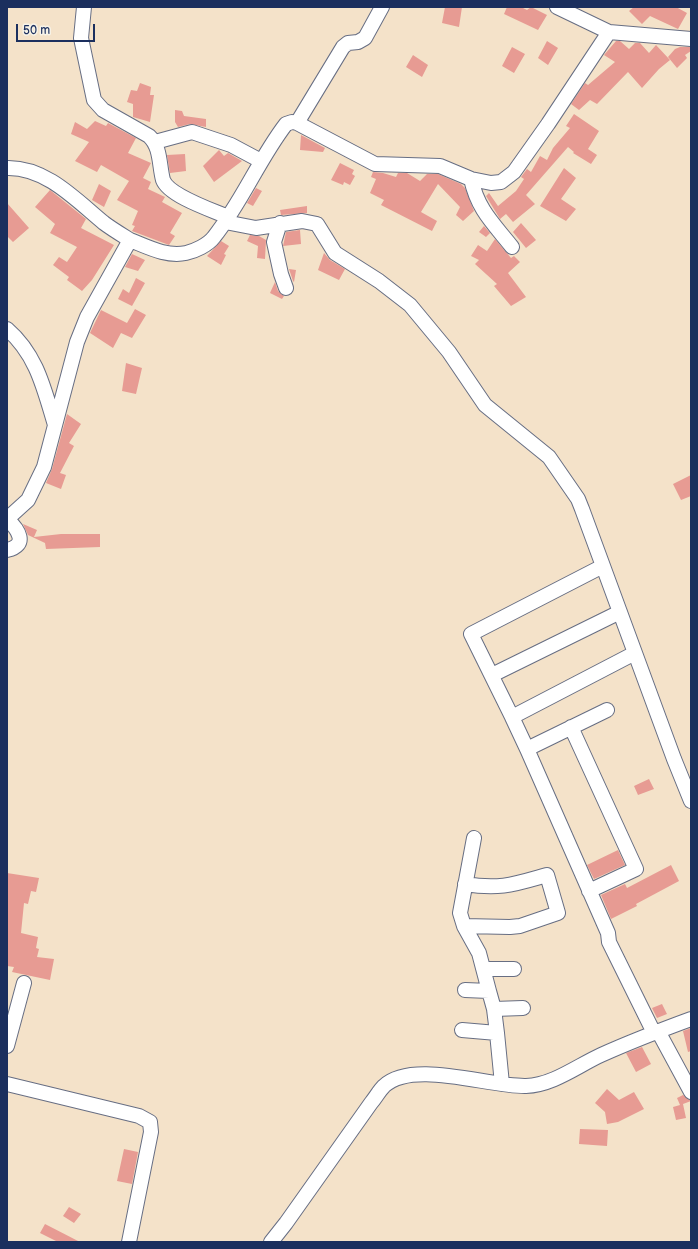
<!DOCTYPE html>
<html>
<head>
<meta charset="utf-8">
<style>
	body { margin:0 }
	#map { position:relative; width:698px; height:1249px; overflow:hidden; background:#f4e2c9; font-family:"Balsamiq Sans",sans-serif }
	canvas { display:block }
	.frame { position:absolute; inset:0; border:8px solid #1b2f5e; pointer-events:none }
	.scale { position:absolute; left:16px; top:24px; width:79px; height:18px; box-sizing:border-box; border:2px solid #1b2f5e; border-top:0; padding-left:5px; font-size:12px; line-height:14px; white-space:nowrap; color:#1b2f5e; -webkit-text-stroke:3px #f7f3e8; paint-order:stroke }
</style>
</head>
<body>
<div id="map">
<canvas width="698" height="1249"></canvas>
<div class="frame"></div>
<div class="scale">50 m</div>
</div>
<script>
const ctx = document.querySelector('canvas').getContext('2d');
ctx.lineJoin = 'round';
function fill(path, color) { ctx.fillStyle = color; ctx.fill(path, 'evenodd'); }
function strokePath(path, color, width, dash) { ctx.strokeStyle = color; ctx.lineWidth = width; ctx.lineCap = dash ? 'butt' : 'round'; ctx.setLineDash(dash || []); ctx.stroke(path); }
const building = new Path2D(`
	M445,7H462L459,27L442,23Z
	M507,7H521L527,10L531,7L547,15L538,30L504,14Z
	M634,7H676L687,13L678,29L650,16L642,24L629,11Z
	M547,41L558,48L548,65L538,58Z
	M616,41H620L629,49L635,43H640L649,53L656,45L670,60L659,69L642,88L628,72L597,104L590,100L579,110L571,104L585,83L588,85L615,62L604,55Z
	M512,47L525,54L514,73L502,66Z
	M680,47H691V51L685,55L687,58L677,68L668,57L675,49Z
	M413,55L428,65L422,77L406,67Z
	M140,83L151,87L150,95H154L150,122L133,117V104L127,102L131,90L137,91Z
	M175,110L182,111L184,116L206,119V127L190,124L178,127L175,122Z
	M574,114L599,131L588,149L597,155L591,164L573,153L574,152L568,147L526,195L535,204L513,222L506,214L500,219L486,196L489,193L498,206L516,191L524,179L521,177L527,169L531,172L540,156L547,160L553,148L570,128L566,126Z
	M95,121L106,126L108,123L136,138L128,153L151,163L143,178L151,182L148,189L165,197L162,202L182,213L170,233L175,236L169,245L132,231L135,226L132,225L138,211L117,200L129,181L101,165L97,172L75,161L89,142L71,134L75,122L87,129Z
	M301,135L325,148L323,152L300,150Z
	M219,150L224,156L228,153L242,161L214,182L203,166Z
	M185,154L186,171L170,173L167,155Z
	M340,163L354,170L352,174L355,176L350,185L344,182L343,185L331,180Z
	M564,168L576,178L561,199L576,209L566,221L540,206Z
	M373,172L383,173L396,177L398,173H407L420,181L427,174H438L461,184L465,188L474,211L463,221L456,215L460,207L438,184L421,212L437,221L432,231L381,205L384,200L370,193L376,179L371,177Z
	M99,184L111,191L104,207L92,200Z
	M256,188L262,191L253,206L247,203Z
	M50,190L86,219L81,228L114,245L92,280L82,291L67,280L69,277L53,265L59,257L67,262L77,247L50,233L55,224L35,207Z
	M7,203L29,228L13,242L7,236Z
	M307,206V213L281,215L280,210Z
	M521,223L536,240L526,248L513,232Z
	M484,226L490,233L486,237L479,232Z
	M300,230L301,244L283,246L286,232Z
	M250,235L259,236L266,240L265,259L257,258L258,246L247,241Z
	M495,239L511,258L514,256L520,262L508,273L526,297L511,306L494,286L497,284L475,264L479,260L471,256L478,245L487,251Z
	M221,241L229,246L224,254L226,255L221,265L207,256Z
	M324,253L330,260L345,269L339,280L318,270Z
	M132,254L145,260L138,271L125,267Z
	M289,269L296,270L294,282L293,281Z
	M136,278L145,283L132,306L118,299L123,289L129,293Z
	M275,282L278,291L284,296L282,299L270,293Z
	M135,309L146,315L132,338L121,333L113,348L90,333L101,310L127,323Z
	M126,363L142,368L136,394L122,391Z
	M67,414L81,424L69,443L74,446L60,473L66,475L61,489L46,483L52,469Z
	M691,475V496L681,500L673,484Z
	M23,524L37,530L34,537L61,534H100V547L46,549L45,543L28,535Z
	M649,779L654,789L638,795L634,786Z
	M618,850L625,865L594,879L587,865Z
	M671,865L679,881L636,904L637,906L611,919L601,895L625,884L627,888Z
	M7,873L39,878L36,892L31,891L28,904L24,903L21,933L38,937L36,948L39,949L37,957L54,959L50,980L12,972L14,967L7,966Z
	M662,1004L667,1014L657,1018L652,1008Z
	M691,1028V1051L688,1052L683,1031Z
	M642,1047L651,1064L636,1072L626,1053Z
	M607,1089L619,1100L634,1092L644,1109L618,1122L607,1124L605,1112L595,1103Z
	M683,1095L691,1101L683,1104L686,1118L676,1120L673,1107L680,1105L677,1098Z
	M580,1129L608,1130L607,1146L579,1144Z
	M124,1149L138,1152L132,1184L117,1181Z
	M69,1207L81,1214L74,1223L63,1216Z
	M45,1224L80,1242H58L40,1233Z`);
const minor = new Path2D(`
	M84,7L81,38L94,100L103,110L149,136C161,147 159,165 163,180C169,196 212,210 228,217
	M557,7L609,32
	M297,123L343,47L348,43L358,42L365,38L382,7
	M155,142L192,132L231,145L261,161
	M7,168C46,167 76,200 104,223C112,229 122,235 130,240
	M471,179C478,210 493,223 512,247
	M225,222L256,228L302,221L317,224L335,253L379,281L410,305L449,352L485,405L549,457L578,499L582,509L674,759L691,801
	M280,223L274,242L281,274L286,288
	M7,329C37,355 44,389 55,425
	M7,519L28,500L44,467L77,342L87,317L130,240C148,247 166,257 186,253C195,251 208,245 214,237C242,202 259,159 286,124L292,122L297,123L375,164L440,166L471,179L491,183L501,182L514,172L548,124L609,32L691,39
	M7,550C29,545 18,529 7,519
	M603,566L471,634L512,717L635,653
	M492,675L620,612
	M512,717L527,749L607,710
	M571,727L636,869L589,891
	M527,749L608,933L609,942L654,1033
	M474,838L460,913L464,926L479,953L489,991
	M464,926L510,927L520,926L558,913L547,875C515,884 500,890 465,884
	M484,969H514
	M465,990L489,991L494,1009L497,1033
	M494,1009L523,1008
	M462,1030L497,1033L502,1084
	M658,1031L691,1092
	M7,1046L24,983
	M7,1084L139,1116L150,1122L151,1132L129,1242
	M271,1242L286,1223L371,1103C376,1097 379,1091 384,1086C413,1059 489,1087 526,1086C553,1085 577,1066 601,1055C630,1042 661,1030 691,1019`);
fill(building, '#e79b93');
strokePath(minor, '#676e83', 16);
strokePath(minor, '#fff', 14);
</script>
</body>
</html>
